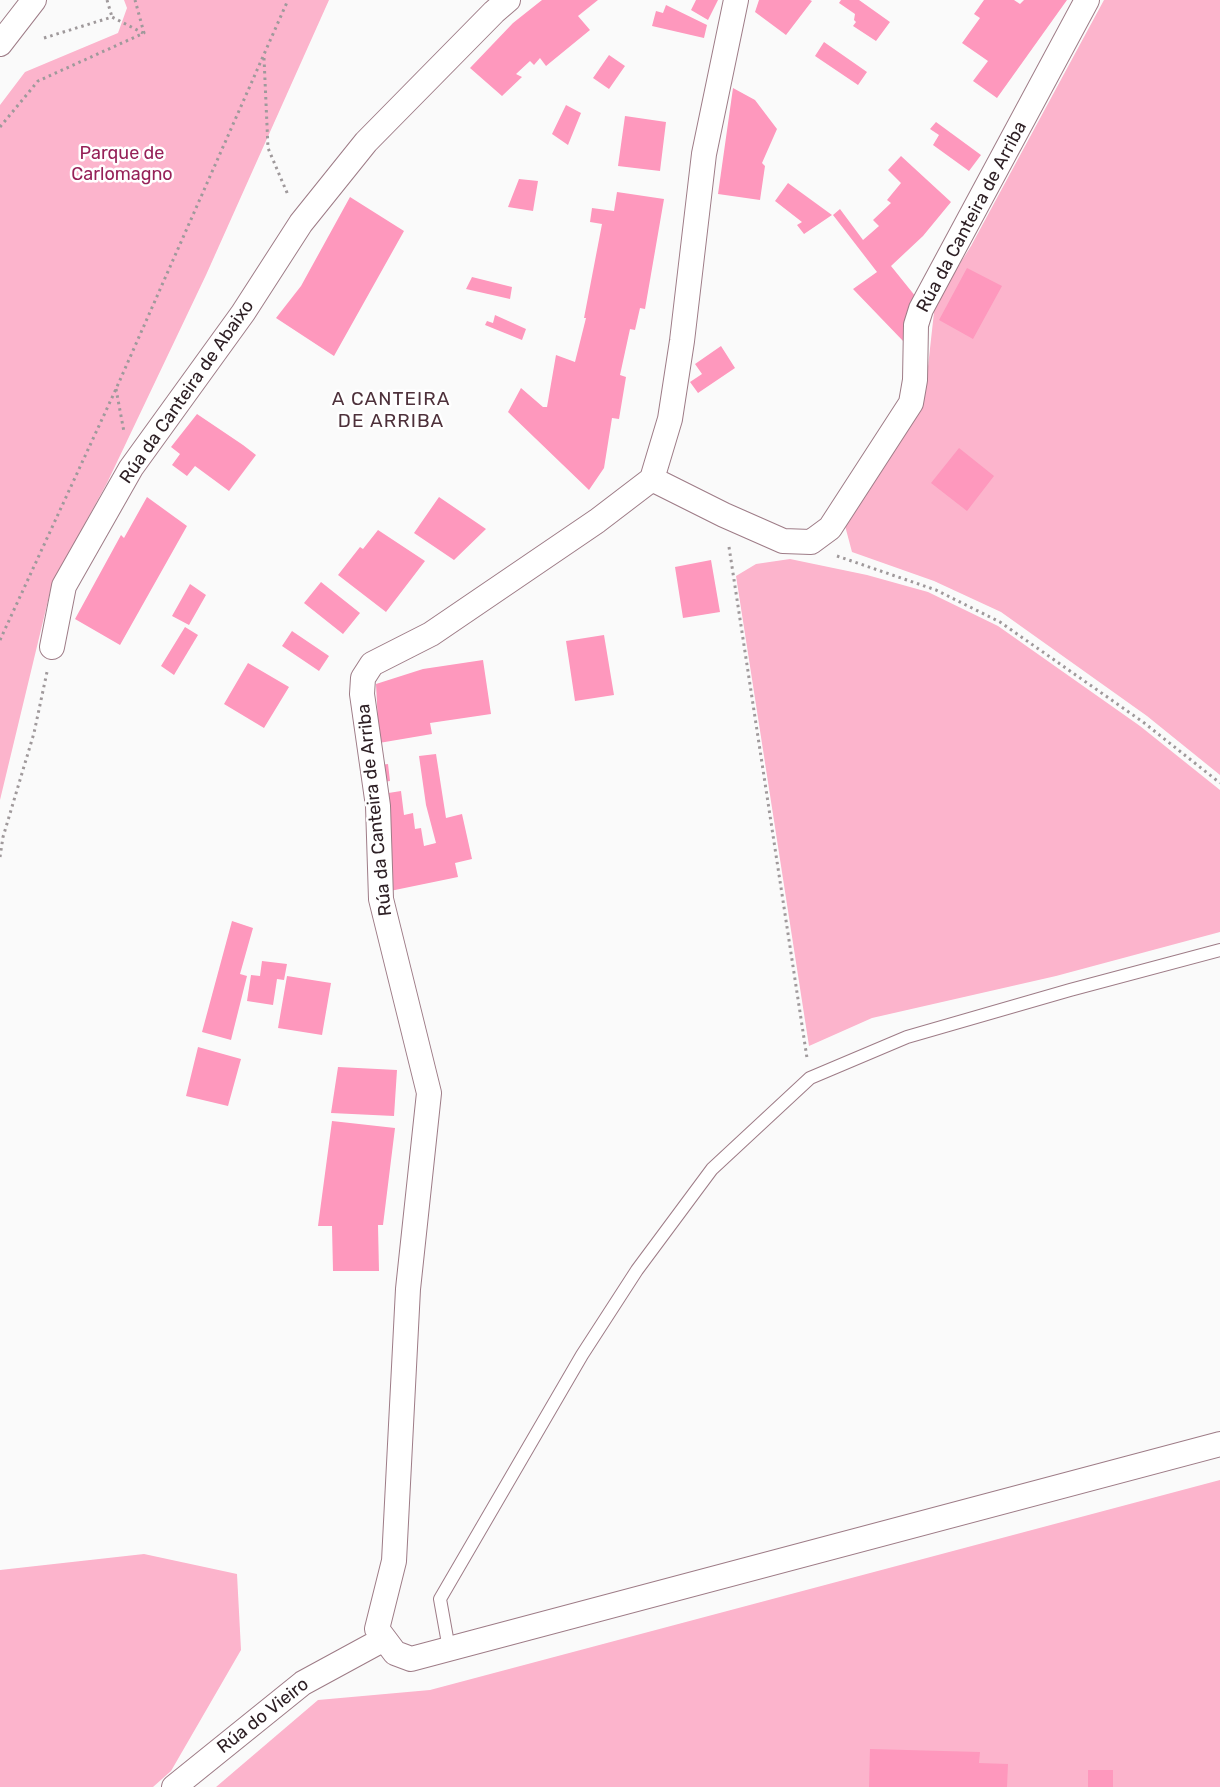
<!DOCTYPE html>
<html>
<head>
<meta charset="utf-8">
<style>
	body { margin:0 }
	canvas { display:block; background:#fafafa }
</style>
</head>
<body>
<canvas width="1220" height="1787"></canvas>
<script>
const ctx = document.querySelector('canvas').getContext('2d');
ctx.lineJoin = 'round';
function fill(path, color) { ctx.fillStyle = color; ctx.fill(path, 'evenodd'); }
function strokePath(path, color, width, dash) { ctx.strokeStyle = color; ctx.lineWidth = width; ctx.lineCap = dash ? 'butt' : 'round'; ctx.setLineDash(dash || []); ctx.stroke(path); }
function write(font, color, halo, rows, align = 'center') {
  ctx.font = font + ' Rubik,sans-serif'; ctx.lineWidth = 5; ctx.setLineDash([]); ctx.textBaseline = 'middle'; ctx.strokeStyle = halo; ctx.fillStyle = color; for (const [text, x, y, turn = 0] of rows) {
    ctx.save(); ctx.translate(x, y); ctx.rotate((+turn || 0) * Math.PI / 180); ctx.textAlign = isNaN(turn) ? turn : align; if (halo) ctx.strokeText(text, 0, 0); ctx.fillText(text, 0, 0); ctx.restore();
  }
}
const green = new Path2D(`
	M124,0H329L206,275L107,483L52,584L0,800V105L25,72L118,33L127,8Z
	M1104,0H1220V775L1147,716L1001,612L934,581L852,552L844,522L891,455L926,385L935,303L971,246Z
	M790,559L867,575L928,592L998,626L1140,726L1220,790V932L1056,976L872,1018L809,1046L736,576L756,564Z
	M1220,1480V1787H216L318,1700L430,1690Z
	M144,1554L237,1574L241,1650L171,1771L153,1787H0V1570Z`);
const building = new Path2D(`
	M542,0H598L578,16L590,30L546,66L540,58L534,65L530,61L516,74L522,77L502,96L470,68L513,23Z
	M696,0H718L708,20L691,10Z
	M759,0H810L812,1L786,35L755,12Z
	M841,0H859L890,22L876,41L853,26L856,22L854,20L855,14L839,3Z
	M984,0H1014L1020,4L1024,0H1067L997,98L973,81L988,61L962,43L980,18L974,14Z
	M666,5L707,25L704,38L652,26L656,11L663,13Z
	M824,42L867,72L858,85L815,56Z
	M609,55L625,66L609,89L593,78Z
	M733,88L755,100L777,129L762,163L765,166L760,200L718,194Z
	M566,105L581,113L568,145L552,134Z
	M625,116L666,122L660,171L618,166Z
	M936,122L981,155L969,171L933,145L939,135L930,129Z
	M901,156L951,202L923,236L891,266L916,297L908,310L904,342L853,289L877,272L833,215L840,209L863,240L879,226L873,220L891,203L887,200L901,183L888,170Z
	M519,179L538,181L533,211L508,207Z
	M788,183L832,215L804,234L797,225L802,222L775,201Z
	M617,192L664,199L645,309L640,308L635,330L630,329L620,375L626,377L619,419L612,418L604,468L589,490L508,412L521,388L543,407H547L556,355L575,362L586,318H584L602,224L590,222L592,208L614,211Z
	M350,197L404,231L334,356L276,318L301,286Z
	M967,268L1002,286L973,339L939,320Z
	M472,277L512,287L510,299L466,289Z
	M495,315L526,329L522,340L485,325L487,321L493,323Z
	M721,346L735,368L698,393L690,382L702,374L695,364Z
	M197,414L243,445L256,455L229,491L195,466L187,476L172,465L180,454L171,447Z
	M959,448L994,476L967,511L931,483Z
	M147,497L187,526L120,645L75,619L121,535L124,538Z
	M439,497L486,529L454,560L414,533Z
	M378,530L425,561L386,612L338,575L360,547L363,549Z
	M711,560L720,612L683,618L675,567Z
	M321,582L360,613L343,634L304,603Z
	M190,584L206,595L189,625L172,616Z
	M185,627L198,635L174,675L161,666Z
	M292,631L329,656L319,671L282,646Z
	M604,635L614,695L575,701L566,641Z
	M483,660L491,714L430,723L432,734L379,743L376,684L423,669Z
	M248,663L289,687L264,728L224,704Z
	M436,754L446,818L462,814L472,859L455,863L458,877L390,891L382,794L401,791L404,815L413,813L415,829L421,828L424,846L436,843L426,805L419,756Z
	M388,764L390,781L383,782L380,765Z
	M232,921L253,928L240,974L247,976L231,1040L202,1032Z
	M262,961L287,964L284,980L277,979L273,1005L247,1001L251,975L260,976Z
	M287,976L331,983L322,1035L278,1028Z
	M198,1047L241,1059L228,1106L186,1096Z
	M338,1067L397,1070L394,1116L331,1113Z
	M332,1121L395,1128L383,1225H378L379,1271H333L332,1226H318Z
	M870,1749L980,1752L979,1763L1008,1764L1007,1787H869Z
	M1088,1770H1113V1787H1088Z`);
const path = new Path2D(`
	M107,0L112,17
	M44,38L112,17L143,33
	M264,58L268,148L288,195
	M0,127L38,81L144,33L135,0
	M116,389L124,432
	M729,547L807,1058
	M837,556L936,590L1000,622L1143,722L1220,783
	M0,640L116,389L288,0
	M0,857L3,837L34,733L47,672`);
const service = new Path2D(`
	M449,1649L440,1599L582,1355L637,1270L712,1169L810,1078L907,1037L1070,990L1220,950`);
const minor = new Path2D(`
	M736,0L704,154L682,341L670,419L652,479L597,521L431,634L372,664L363,678L362,694L378,806L381,899L429,1093L408,1289L394,1561L377,1629L395,1653L411,1659L1220,1444
	M0,44L34,0
	M652,479L724,515L783,541L811,542L830,528L911,403L915,380L916,325L921,309L1087,0
	M52,647L64,586L131,468L243,313L301,223L366,142L494,12L508,0
	M174,1787L303,1683L384,1639`);
const parkNames = [
	["Parque de",122,154],
	["Carlomagno",122,175]
];
const streetNames = [
	["Rúa da Canteira de Arriba",972,217,-62],
	["Rúa da Canteira de Abaixo",187,392,-55],
	["Rúa da Canteira de Arriba",375,810,-96],
	["Rúa do Vieiro",263,1716,-38]
];
const neighbourhoodNames = [
	["A CANTEIRA",391,400],
	["DE ARRIBA",391,422]
];
fill(green, '#fcb4cc');
fill(building, '#fe98bd');
strokePath(service, '#9e7c87', 14);
strokePath(minor, '#9e7c87', 26);
strokePath(path, '#9f999b', 3, [2.5, 4]);
strokePath(service, '#fff', 12);
strokePath(minor, '#fff', 24);
write('18px', '#962158', '#fff', parkNames);
write('18px', '#2e2025', '#fff', streetNames);
ctx.letterSpacing = '1px';
write('19px', '#4e313b', '#fff', neighbourhoodNames);
ctx.letterSpacing = '0px';
</script>
</body>
</html>
